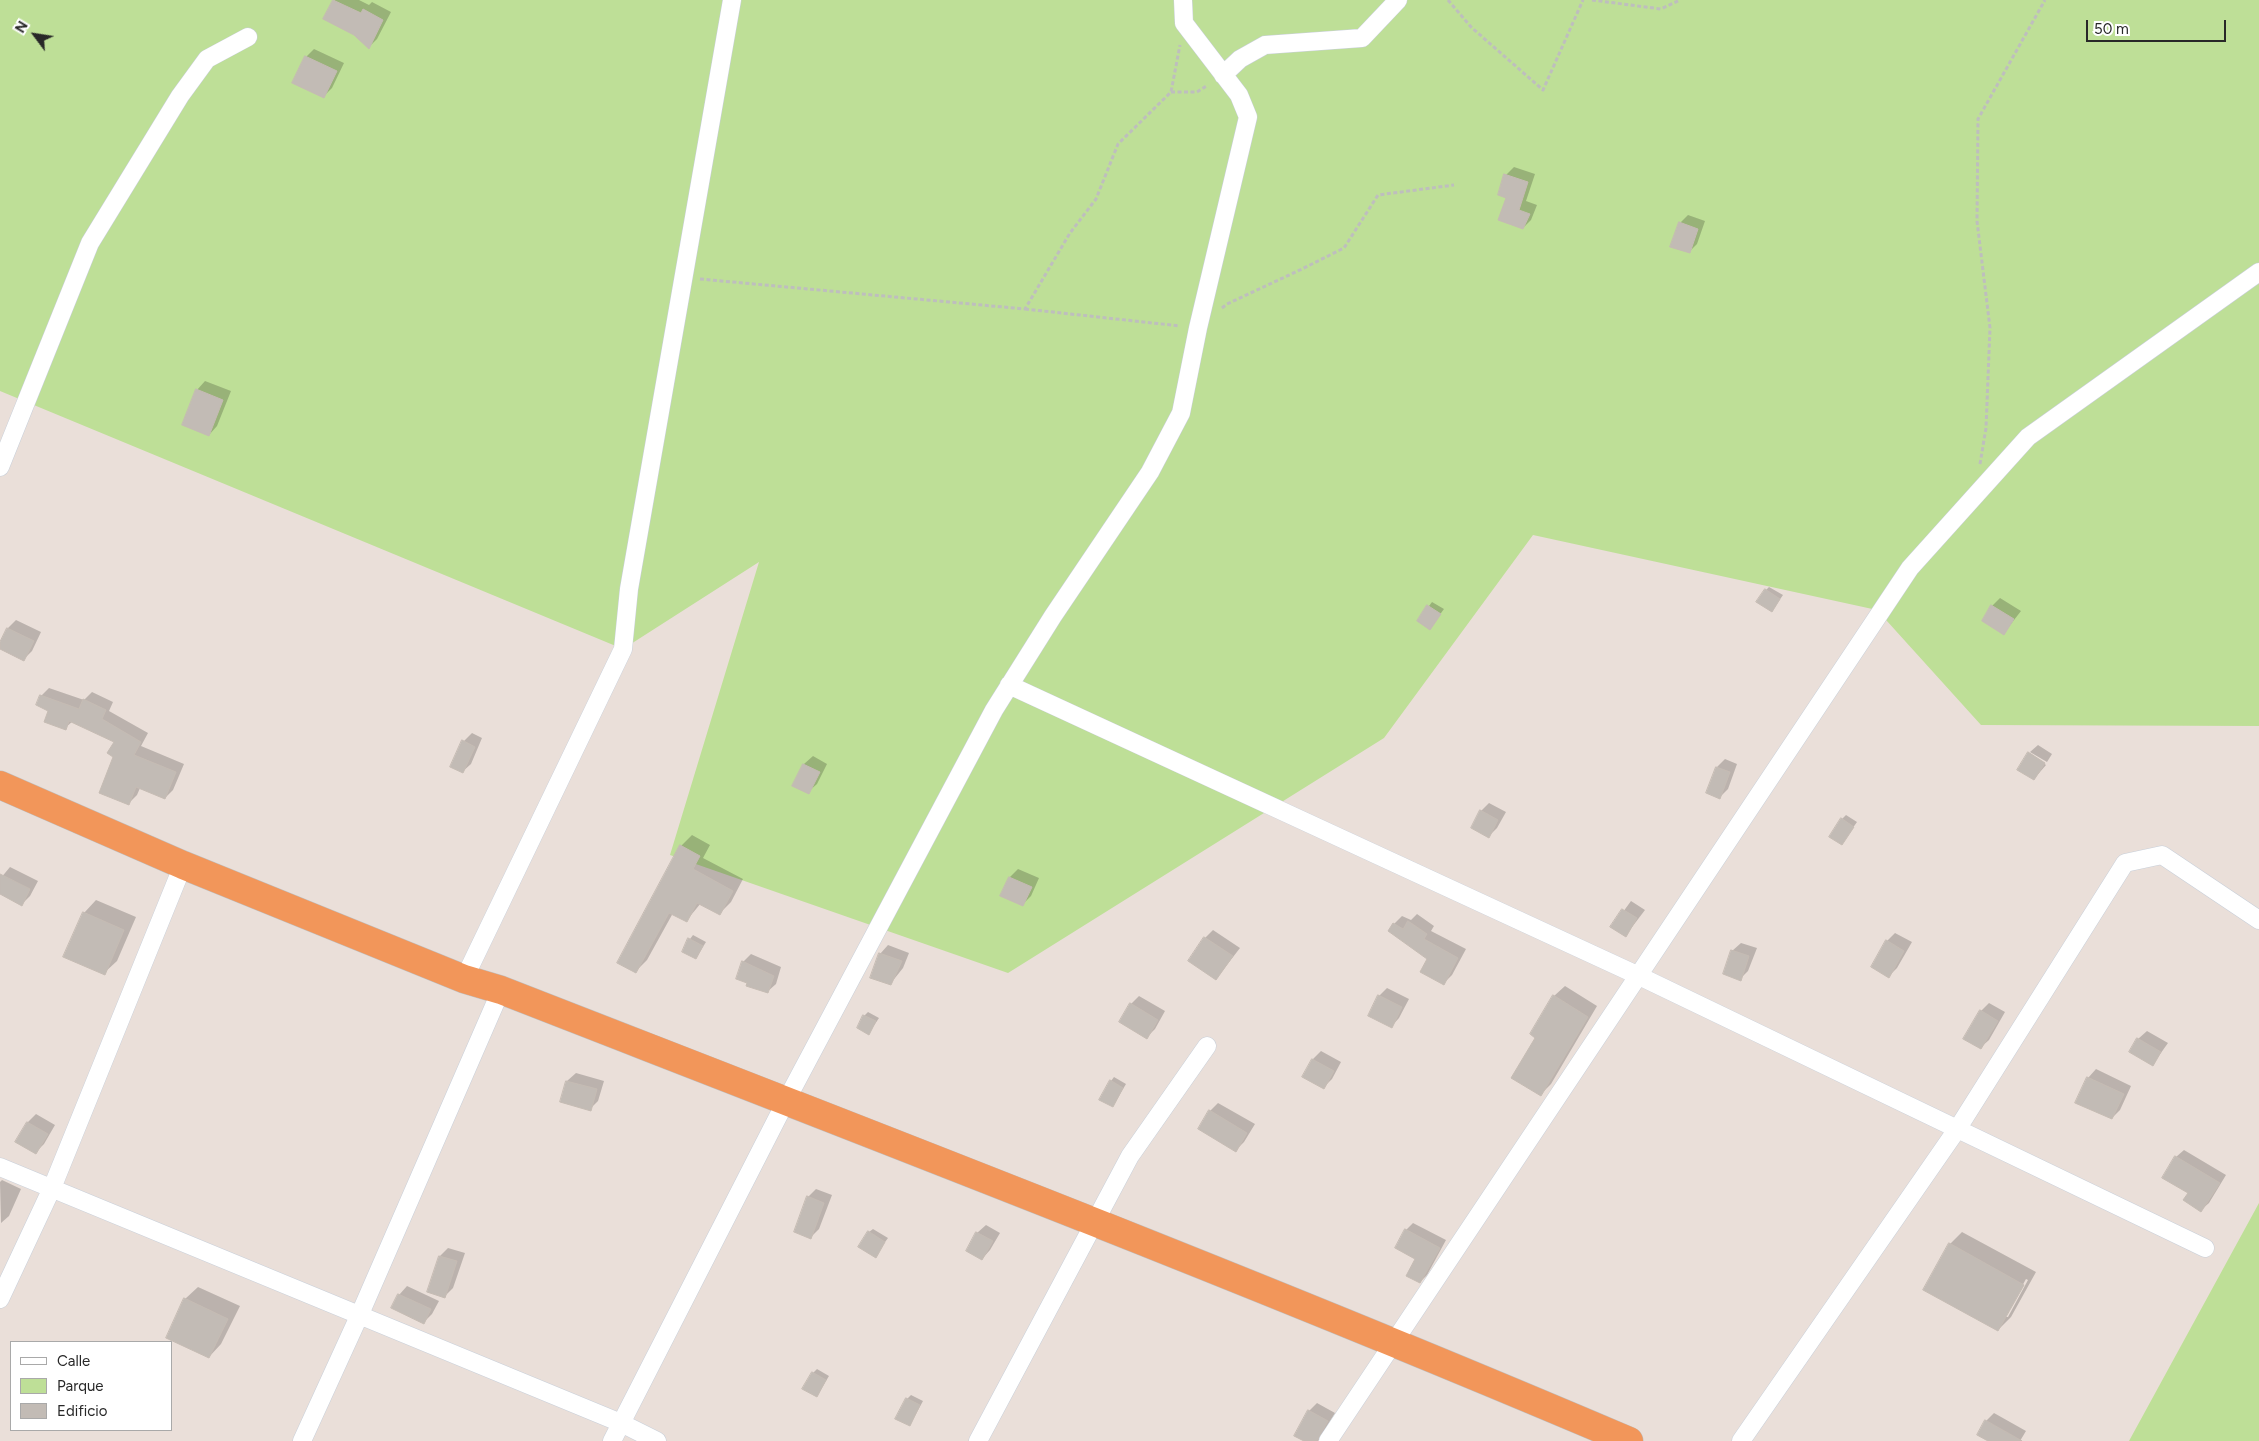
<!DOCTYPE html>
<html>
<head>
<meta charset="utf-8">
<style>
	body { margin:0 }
	#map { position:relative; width:2259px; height:1441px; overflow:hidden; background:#eadfd9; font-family:Figtree,sans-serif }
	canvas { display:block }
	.legend { position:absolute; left:10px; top:1341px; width:162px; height:90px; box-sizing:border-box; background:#fff; border:1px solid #a9a9a9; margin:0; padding:6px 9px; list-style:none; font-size:15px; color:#282828 }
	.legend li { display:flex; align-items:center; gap:10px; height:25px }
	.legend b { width:25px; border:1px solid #a9a9a9 }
	.north { position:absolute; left:10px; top:10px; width:50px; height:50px; -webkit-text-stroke:4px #fff; paint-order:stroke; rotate:301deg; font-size:14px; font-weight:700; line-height:20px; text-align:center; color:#282828 }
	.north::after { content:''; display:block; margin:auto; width:18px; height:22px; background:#282828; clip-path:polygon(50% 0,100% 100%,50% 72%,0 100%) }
	.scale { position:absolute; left:2086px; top:20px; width:140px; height:22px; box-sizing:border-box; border:2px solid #282828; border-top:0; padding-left:6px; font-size:15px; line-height:18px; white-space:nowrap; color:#282828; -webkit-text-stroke:4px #fff; paint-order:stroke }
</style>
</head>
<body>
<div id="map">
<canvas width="2259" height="1441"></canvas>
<ul class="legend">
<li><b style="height:6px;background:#fff"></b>Calle</li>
<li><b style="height:14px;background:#bedf97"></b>Parque</li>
<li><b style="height:14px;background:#c2bbb5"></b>Edificio</li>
</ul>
<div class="north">N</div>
<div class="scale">50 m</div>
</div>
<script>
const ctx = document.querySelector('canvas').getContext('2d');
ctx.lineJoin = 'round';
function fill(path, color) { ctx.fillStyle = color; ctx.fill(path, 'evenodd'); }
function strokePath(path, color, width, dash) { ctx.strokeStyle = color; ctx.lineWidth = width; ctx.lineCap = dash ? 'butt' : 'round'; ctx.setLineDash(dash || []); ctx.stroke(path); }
const green = new Path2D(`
	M0,0H2259V726L1981,725L1877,610L1533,535L1384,738L1008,973L670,855L759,562L623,649L0,391Z
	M2259,1203V1441H2129Z`);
const shadow = new Path2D(`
	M335,0H359L369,5L372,2L391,12L377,39L369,47L355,34L325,18Z
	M314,49L344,63L332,88L324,96L306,57Z
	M1514,167L1535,174L1526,201L1537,205L1531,220L1523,228L1508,197L1506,175Z
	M1688,215L1705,221L1697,244L1689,252L1680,223Z
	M205,381L231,391L217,426L209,435L197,390Z
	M1769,587L1783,595L1772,611L1766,590Z
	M2000,598L2021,611L2004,633L1992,606Z
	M1432,602L1444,609L1430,628L1418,621Z
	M16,620L41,632L32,651L24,659L0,647L8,628Z
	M49,688L84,700L92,692L113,702L109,711L148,733L141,746L184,764L173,790L165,798L140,788L137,795L129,803L115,756L116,741L73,721L65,728L49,710L41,696Z
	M472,733L482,738L471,764L462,772L464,741Z
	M2038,745L2052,754L2047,762L2030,752Z
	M2030,753L2046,765L2034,779L2019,769Z
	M813,756L827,764L817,784L808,792L794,785L804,764Z
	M1725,759L1737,764L1728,789L1720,797L1707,793L1717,767Z
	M1489,803L1506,812L1497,828L1489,836L1481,811Z
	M1846,815L1857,822L1845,839L1842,819Z
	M692,835L710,845L703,858L743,879L731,902L720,913L701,903L687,920L673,913L647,960L636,971L681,846Z
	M10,867L38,881L30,896L22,904L0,893V879Z
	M1018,869L1039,878L1031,896L1023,904L1002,895L1010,877Z
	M96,900L136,917L117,961L104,973L84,913Z
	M1631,901L1645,910L1626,935L1612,927Z
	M1417,914L1434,926L1431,931L1466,949L1452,975L1444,983L1429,959L1394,924L1402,916L1411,920Z
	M1213,930L1240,948L1216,979L1205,938Z
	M1895,933L1912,942L1897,968L1889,976L1887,941Z
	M693,935L706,942L696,958L690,939Z
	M1741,943L1757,948L1748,971L1740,979L1732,951Z
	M888,945L909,953L903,968L891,983L880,954Z
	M751,954L781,967L776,984L767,992L748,982L743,962Z
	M1565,986L1597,1006L1551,1084L1541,1094L1537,1038L1554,996Z
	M1387,988L1409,999L1399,1018L1391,1027L1379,996Z
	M1139,996L1165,1011L1155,1029L1147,1037L1131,1004Z
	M1989,1003L2005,1012L1989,1040L1980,1048L1981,1011Z
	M868,1012L879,1018L869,1033L864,1016Z
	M2147,1031L2168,1043L2153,1064L2138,1039Z
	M1321,1051L1341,1062L1332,1079L1324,1087L1304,1076L1313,1059Z
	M2096,1069L2131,1086L2120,1110L2112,1118L2088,1078Z
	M576,1073L604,1081L598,1101L590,1109L562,1102L567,1081Z
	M1114,1077L1126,1084L1113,1106L1111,1081Z
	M1218,1103L1255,1124L1244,1142L1236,1150L1210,1111Z
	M36,1114L55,1125L44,1144L36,1152L17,1141L28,1122Z
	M2184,1150L2226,1175L2209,1203L2201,1210L2190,1192L2176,1157Z
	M2,1180L21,1189L9,1216L1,1223L0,1182Z
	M816,1189L832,1195L819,1229L811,1237L808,1197Z
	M1413,1223L1446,1240L1427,1275L1420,1282L1417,1258L1406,1230Z
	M986,1225L1000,1233L990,1250L982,1259L967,1251L977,1233Z
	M873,1229L888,1238L875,1256L869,1232Z
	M1962,1232L2036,1272L2011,1317L1998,1330L1950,1244ZM2026,1279L2028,1280L2008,1317H2005Z
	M448,1248L465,1253L453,1288L445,1296L428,1291L440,1256Z
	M407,1286L439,1301L432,1314L424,1322L399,1295Z
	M198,1287L240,1306L221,1344L209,1357L185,1299Z
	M817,1369L829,1376L817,1396L813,1373Z
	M911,1395L923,1401L910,1425L907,1399Z
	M1317,1403L1335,1413L1318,1441H1306L1309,1411Z
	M1994,1413L2026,1431L2020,1441H1991L1986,1421Z`);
const building = new Path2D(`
	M333,0L361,13L363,9L383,20L369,49L354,35L323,19Z
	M305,56L337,71L324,98L292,83Z
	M1504,174L1528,182L1519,210L1530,214L1523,229L1498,220L1506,198L1498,195Z
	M1679,222L1698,229L1690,253L1670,247Z
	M196,389L223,400L209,436L182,425Z
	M1765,589L1780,599L1772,612L1756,602Z
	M1427,605L1441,614L1430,630L1417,621Z
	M1991,605L2014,619L2004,635L1982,621Z
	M7,628L34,641L24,661L0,649V642Z
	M40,695L79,709L83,699L106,710L102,719L141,742L134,755L176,772L165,799L136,787L129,805L99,793L113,757L107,753L114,742L69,721L66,730L44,722L48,711L36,705Z
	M462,740L475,747L463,773L450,767Z
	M2028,752L2045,763L2034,780L2017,770Z
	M803,764L820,772L809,794L792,786Z
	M1716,767L1730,772L1720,799L1706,793Z
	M1480,810L1498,820L1489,838L1471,828Z
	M1841,818L1854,827L1842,845L1829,837Z
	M680,845L700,856L693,869L733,891L720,915L697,903L687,922L669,913L636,973L617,963Z
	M0,874L30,889L22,906L0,894Z
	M1009,877L1032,887L1023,906L1000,896Z
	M1622,909L1637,918L1626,937L1610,927Z
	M83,912L124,930L105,975L63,957Z
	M1408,921L1427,934L1424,939L1458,958L1444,985L1420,972L1427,959L1388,931L1393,923L1403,929Z
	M1204,937L1233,956L1216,980L1188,961Z
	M688,938L703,946L696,959L682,952Z
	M1886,940L1904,951L1889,978L1871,967Z
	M1731,950L1749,956L1741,981L1723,974Z
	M879,953L902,961L891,985L870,978Z
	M742,961L774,976L768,993L746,986L747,983L736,979Z
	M1378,995L1402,1007L1392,1028L1368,1016Z
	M1553,995L1588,1017L1541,1096L1511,1078L1535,1038L1530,1034Z
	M1130,1003L1158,1020L1147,1039L1119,1022Z
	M1980,1010L1998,1021L1981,1049L1963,1039Z
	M863,1015L876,1021L869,1035L857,1028Z
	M2137,1038L2161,1052L2153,1066L2129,1052Z
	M1312,1059L1334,1071L1324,1089L1302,1077Z
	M2087,1077L2124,1094L2112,1119L2075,1103Z
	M1110,1080L1123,1088L1113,1107L1099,1100Z
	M566,1081L597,1089L591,1111L560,1102Z
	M1209,1110L1247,1133L1236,1152L1198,1129Z
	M27,1122L48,1134L36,1154L15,1142Z
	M2175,1156L2220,1183L2201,1212L2183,1200L2188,1193L2162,1178Z
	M807,1196L824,1203L811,1239L794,1232Z
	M1405,1229L1440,1248L1420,1283L1406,1276L1415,1259L1395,1248Z
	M868,1231L885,1242L876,1258L858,1247Z
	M976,1232L993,1241L982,1260L966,1251Z
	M1949,1243L2024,1285L1998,1331L1923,1290Z
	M439,1256L457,1261L445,1298L427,1292Z
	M398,1294L431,1309L424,1324L391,1308Z
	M184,1298L228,1319L209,1358L166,1338Z
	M812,1372L826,1380L817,1397L802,1389Z
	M906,1398L920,1405L910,1426L895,1419Z
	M1308,1410L1328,1421L1317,1441H1304L1294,1436Z
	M1985,1420L2022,1441H1988L1977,1435Z`);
const path = new Path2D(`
	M1448,0L1471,27L1543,90L1583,0
	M1592,0L1661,9L1680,0
	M1171,92H1197L1208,85
	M700,279L1025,309L1070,233L1096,199L1118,144L1171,92L1180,45
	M1222,308L1227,304L1302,269L1344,248L1378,195L1454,185
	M1025,309L1180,326
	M1980,464L1986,428L1990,328L1977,221L1978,119L2045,0`);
const minor = new Path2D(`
	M1223,75L1240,59L1265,45L1362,38L1398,0
	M0,467L90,243L180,96L207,59L248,37
	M1009,685L1637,975L2205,1248
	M464,979L623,649L629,589L732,0
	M0,1167L621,1423L657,1441
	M0,1299L52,1188L183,865
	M302,1441L360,1314L501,990
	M612,1441L786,1101L994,710L1053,616L1150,472L1181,413L1198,328L1248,117L1239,95L1184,23L1183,0
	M978,1441L1130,1156L1207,1046
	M1328,1441L1910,568L2028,437L2259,272
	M1741,1441L1958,1128L2125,863L2162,855L2259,920`);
const trunk = new Path2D(`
	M0,785L183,865L464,979L501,990C878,1137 1256,1282 1629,1441`);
fill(green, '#bedf97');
fill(shadow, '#0003');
fill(building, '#c2bbb5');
strokePath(building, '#c5bbb3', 1);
strokePath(minor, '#c8cfd9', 19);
strokePath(trunk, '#bebebe', 29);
strokePath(path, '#bebebe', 3, [4, 2.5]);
strokePath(minor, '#fff', 18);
strokePath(trunk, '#f2965a', 28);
</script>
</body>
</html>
